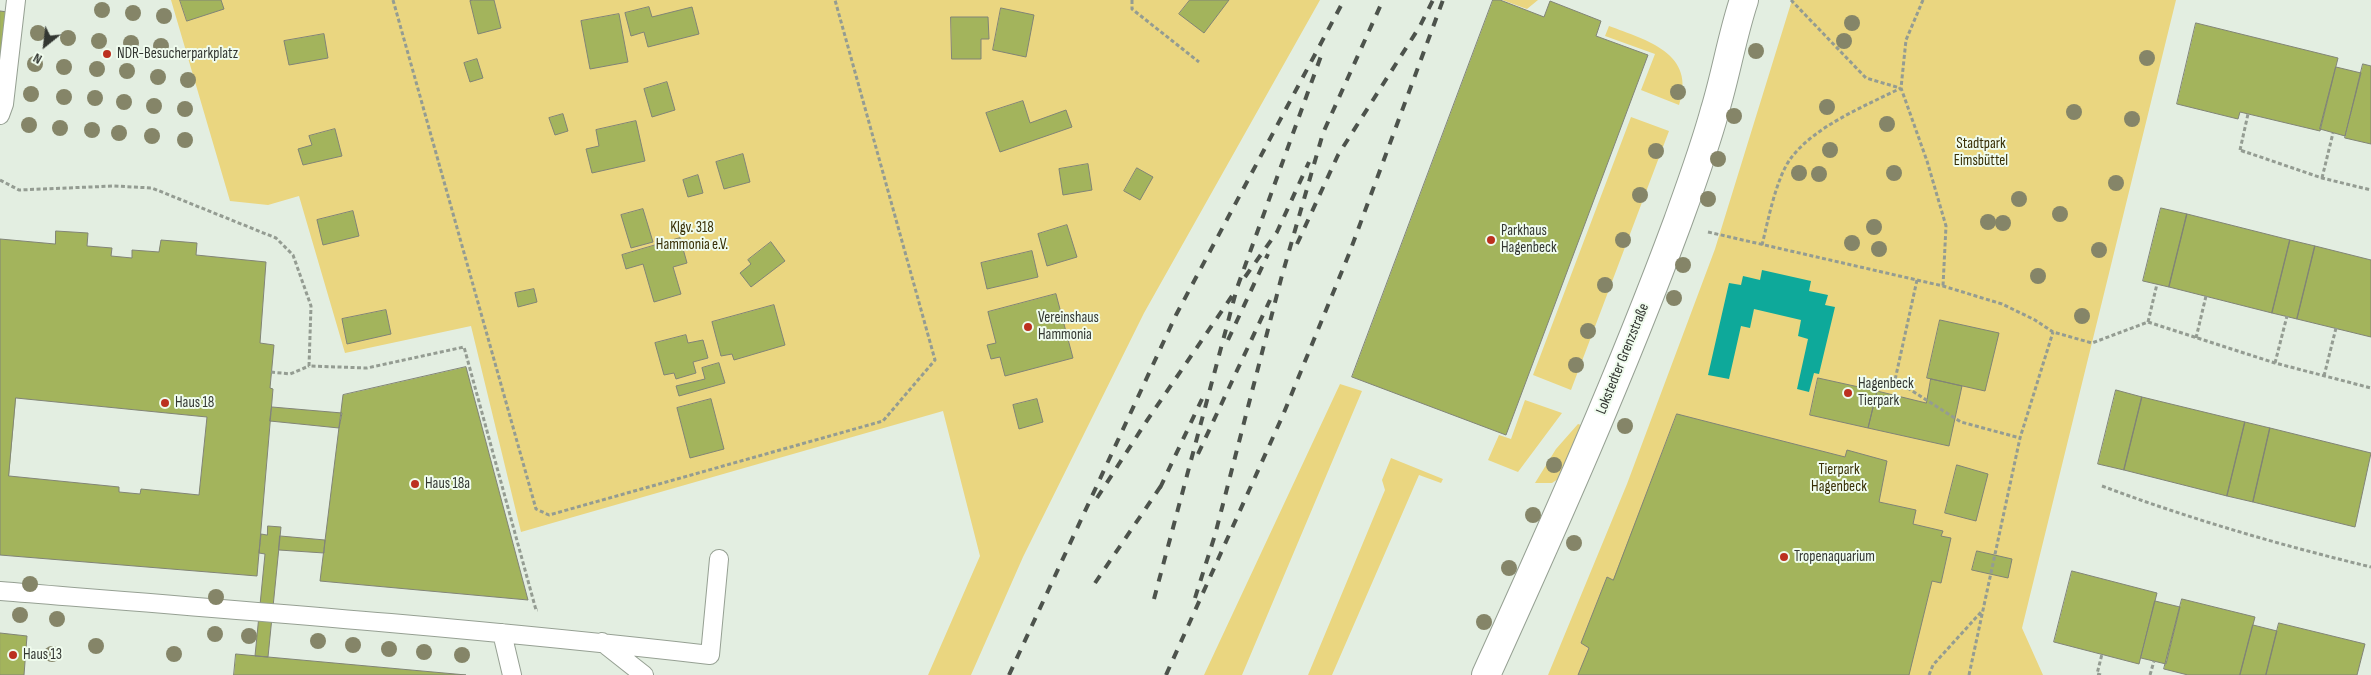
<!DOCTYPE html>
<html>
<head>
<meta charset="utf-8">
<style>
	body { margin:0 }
	#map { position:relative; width:2371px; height:675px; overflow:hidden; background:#e3eee1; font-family:"Sofia Sans Condensed",sans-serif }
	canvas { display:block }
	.north { position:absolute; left:20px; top:20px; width:50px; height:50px; -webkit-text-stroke:4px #f0fcee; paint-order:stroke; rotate:209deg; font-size:14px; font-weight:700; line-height:20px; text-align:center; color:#333732 }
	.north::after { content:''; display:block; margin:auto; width:18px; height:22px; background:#333732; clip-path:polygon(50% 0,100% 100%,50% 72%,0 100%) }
</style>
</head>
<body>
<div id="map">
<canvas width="2371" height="675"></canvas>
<div class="north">N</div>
</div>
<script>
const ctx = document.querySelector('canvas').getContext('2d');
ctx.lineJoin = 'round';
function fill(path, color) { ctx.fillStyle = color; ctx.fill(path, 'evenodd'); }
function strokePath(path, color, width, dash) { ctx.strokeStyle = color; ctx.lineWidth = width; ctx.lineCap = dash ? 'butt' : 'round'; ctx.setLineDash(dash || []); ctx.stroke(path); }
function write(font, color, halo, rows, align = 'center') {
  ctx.font = font + ' "Sofia Sans Condensed",sans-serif'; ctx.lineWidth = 4; ctx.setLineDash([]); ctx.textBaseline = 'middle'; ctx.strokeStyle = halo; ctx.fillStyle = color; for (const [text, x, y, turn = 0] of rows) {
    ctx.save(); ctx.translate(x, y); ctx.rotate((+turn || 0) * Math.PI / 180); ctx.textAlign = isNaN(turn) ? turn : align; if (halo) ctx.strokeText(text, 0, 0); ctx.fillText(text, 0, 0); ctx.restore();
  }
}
const green = new Path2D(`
	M171,0H1320L1144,313L1023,557L971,675H928L980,556L943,411L521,532L471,326L345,353L299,196L268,205L230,201Z
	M1502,0H1538L1527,9Z
	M1792,0H2176L2022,628L2043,675H1548L1627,484L1715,249Z
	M1609,26C1646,40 1697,53 1679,105L1641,90L1655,54L1605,36Z
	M1631,117L1669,131L1571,390L1533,375Z
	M1340,384L1362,391L1242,675H1204Z
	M1525,400L1562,413L1518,472L1488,460L1499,435L1511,439Z
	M1578,424L1581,425L1561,477L1552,483H1535L1556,449Z
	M1391,458L1443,479L1441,483L1419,475L1332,675H1308L1385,490L1382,480Z`);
const water = new Path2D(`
	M1762,270L1811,281L1809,291L1828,295L1825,305L1835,307L1819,374L1814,373L1809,392L1797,389L1808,339L1798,336L1801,320L1754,309L1750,328L1741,326L1729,379L1708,375L1729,283L1741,285L1743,276L1760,280Z`);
const building = new Path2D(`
	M180,0H221L224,9L187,21Z
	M474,0H494L501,28L478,34L470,1Z
	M1190,0H1229L1204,33L1179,14Z
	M1493,0H1500L1544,17L1550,1L1601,21L1596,36L1648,55L1506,435L1352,377Z
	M649,7L652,17L692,7L699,34L648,47L644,32L631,36L625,13Z
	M1001,8L1034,15L1026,57L993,50Z
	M0,11L8,12L4,59L0,58Z
	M619,14L628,62L590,69L581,21Z
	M951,17H988L989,39H981V59H952Z
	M2196,23L2338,58L2320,131L2240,112L2238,119L2177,104Z
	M324,34L328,58L289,65L284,41Z
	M477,59L483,78L470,82L464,63Z
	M2363,64L2371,66V144L2345,138Z
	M2336,67L2361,73L2345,136L2320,129Z
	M667,82L675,110L652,117L644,89Z
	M1023,101L1030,123L1066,110L1072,127L1000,152L986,113Z
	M563,114L568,131L555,135L549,118Z
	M636,121L645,161L592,173L586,149L599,146L596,130Z
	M335,129L342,156L303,165L298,149L312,145L309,136Z
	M743,154L750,182L724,189L716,162Z
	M1088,164L1092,190L1063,195L1059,169Z
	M1137,168L1153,177L1140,200L1124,191Z
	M698,175L703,193L688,197L683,180Z
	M2161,208L2187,214L2169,287L2143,281Z
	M643,209L653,242L631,248L621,215Z
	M353,211L359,236L323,245L317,220Z
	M2187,214L2290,240L2272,313L2169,287Z
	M1067,225L1077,257L1047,266L1038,234Z
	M56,231L88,233L87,246L112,248L111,256L132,258V250L159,252L161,240L197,243L196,255L266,262L260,343L274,345L270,388L273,389L257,576L0,555V239L55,244ZM16,398L207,417L199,495L141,489L140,494L119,492V487L9,476Z
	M680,238L687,263L673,267L681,294L654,302L643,264L626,269L622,255Z
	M2290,240L2315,246L2297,319L2272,313Z
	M771,242L785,261L751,287L740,273L751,264L748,260Z
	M2315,246L2371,260V337L2297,319Z
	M1032,251L1038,277L987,289L981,263Z
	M534,289L537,302L518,307L515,293Z
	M1056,294L1073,358L1005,376L1000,357L991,359L987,345L996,343L988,312Z
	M774,305L785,345L734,360L732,354L721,356L712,322Z
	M386,310L391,334L347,344L342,319Z
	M1940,320L1999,333L1985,391L1927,378Z
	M686,335L688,343L703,340L708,358L693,362L696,373L676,379L674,373L664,375L655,343Z
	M719,363L725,383L679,396L676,386L705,379L702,368Z
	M466,367L528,600L320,581L343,395Z
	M1818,378L1877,391L1868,428L1810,415Z
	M1931,379L1962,386L1949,446L1868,428L1877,391L1926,403Z
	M2116,390L2142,397L2124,470L2098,464Z
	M2142,397L2245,422L2227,496L2124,470Z
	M711,399L724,449L690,458L677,408Z
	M1037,399L1043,422L1019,429L1013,405Z
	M272,407L342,413L339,428L270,421Z
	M1677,414L1845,457L1847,450L1887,461L1879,502L1916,510L1913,524L1943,531L1941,536L1951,538L1941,583L1932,581L1909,675H1578L1589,648L1581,643L1607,577L1613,580Z
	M2245,422L2270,428L2253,502L2227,496Z
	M2270,428L2371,453L2355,527L2253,502Z
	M1957,465L1988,474L1976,521L1945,513Z
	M268,526L281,527L268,657L255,656L265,554L259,553L261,534L267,535Z
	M280,536L325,540L324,553L279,550Z
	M1977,551L2012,559L2008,578L1972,570Z
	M2072,571L2157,593L2139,664L2054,642Z
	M2182,599L2255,617L2240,675H2188L2164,669Z
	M2155,601L2180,607L2166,664L2141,658Z
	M2279,623L2365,644L2357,675H2266Z
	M2253,625L2277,631L2266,675H2240Z
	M0,633L27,636L24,675H0Z
	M236,654L268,657L466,675H234Z`);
const path = new Path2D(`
	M393,0L536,509L549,515L883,421L935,360L835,0
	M1132,0V9L1199,62
	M1791,0L1866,78L1900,88
	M1923,0L1906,40L1901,88L1927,161L1946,226L1943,286
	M2240,150L2248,114
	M2245,152L2240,150L2322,178L2371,190
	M2322,178L2333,133
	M0,180L19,190L114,186L152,188L276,238L293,255L311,306L309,366L367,368L464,347L536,610H538
	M1708,232L1943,286L2002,304L2035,320L2053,332L2092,343L2148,322L2275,363L2371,388
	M1762,245C1768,221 1776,178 1791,158C1815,126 1865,106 1901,88
	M1917,280L1895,380L1961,422L2020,438
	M2148,322L2157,284
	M2196,338L2206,296
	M2275,363L2287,316
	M271,372L290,374L309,366
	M2324,376L2336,328
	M2102,486C2190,519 2280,545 2371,567
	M1929,675L1933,665L1982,611
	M1969,675L2020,438L2053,332
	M2101,675L2097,674L2102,654
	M2150,675L2154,661`);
const service = new Path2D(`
	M0,115L4,104L16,0
	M0,591C237,610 474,628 710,655L719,559
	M502,633L512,675
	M602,642L644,675`);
const minor = new Path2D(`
	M1486,675C1554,525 1621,375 1678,221C1691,185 1705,147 1715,110C1726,74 1732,36 1744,0`);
const rail = new Path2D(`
	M1297,244L1338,155L1420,26L1433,0
	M1245,277L1277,232L1309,162
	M1228,340L1268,254
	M1198,454L1270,300
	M1160,488L1202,399
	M1097,498L1146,422L1232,296
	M1095,583L1163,483
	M1195,598L1215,535L1281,279L1323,133L1383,0
	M1154,599L1237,288L1321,56
	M1009,675L1176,315L1344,0
	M1166,675L1283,415L1349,254L1443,0`);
const trees = [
	[102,10],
	[133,13],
	[164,16],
	[1852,23],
	[38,33],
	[68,38],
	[99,41],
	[1844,41],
	[131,43],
	[161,46],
	[1756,51],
	[2147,58],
	[35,64],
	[64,67],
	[97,69],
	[127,71],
	[158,77],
	[188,80],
	[1678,92],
	[31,94],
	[64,97],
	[95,98],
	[124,102],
	[154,106],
	[1827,107],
	[185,109],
	[2074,112],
	[1734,116],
	[2132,119],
	[1887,124],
	[29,125],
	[60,128],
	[92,130],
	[119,133],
	[152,136],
	[185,140],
	[1830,150],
	[1656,151],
	[1718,159],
	[1799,173],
	[1894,173],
	[1819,174],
	[2116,183],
	[1640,195],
	[1708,199],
	[2019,199],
	[2060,214],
	[1988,222],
	[2003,223],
	[1874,227],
	[1623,240],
	[1852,243],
	[1879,249],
	[2099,250],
	[1683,265],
	[2038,276],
	[1605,285],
	[1674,298],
	[2082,316],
	[1588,331],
	[1576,365],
	[1625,426],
	[1554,465],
	[1533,515],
	[1574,543],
	[1509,568],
	[30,584],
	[216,597],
	[20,615],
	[57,619],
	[1484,622],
	[215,634],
	[249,636],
	[318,641],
	[353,645],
	[96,646],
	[389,649],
	[424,652],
	[52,654],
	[174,654],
	[462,655]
];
const markers = [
	[107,54,5,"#bc301f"],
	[1491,240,5,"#bc301f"],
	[1028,327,5,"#bc301f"],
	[1848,393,5,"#bc301f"],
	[165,403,5,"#bc301f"],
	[415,484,5,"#bc301f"],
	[1784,557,5,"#bc301f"],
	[13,655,5,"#bc301f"]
];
const poiNames = [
	["NDR-Besucherparkplatz",117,54],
	["Parkhaus",1501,231],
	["Hagenbeck",1501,248],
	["Vereinshaus",1038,318],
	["Hammonia",1038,335],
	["Hagenbeck",1858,384],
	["Tierpark",1858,401],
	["Haus 18",175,403],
	["Haus 18a",425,484],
	["Tropenaquarium",1794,557],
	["Haus 13",23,655]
];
const parkNames = [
	["Stadtpark",1981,144],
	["Eimsbüttel",1981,161],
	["Klgv. 318",692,228],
	["Hammonia e.V.",692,245],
	["Tierpark",1839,470],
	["Hagenbeck",1839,487]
];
const streetNames = [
	["Lokstedter Grenzstraße",1623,359,-68]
];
fill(green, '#ead680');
fill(water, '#0ea99a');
fill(building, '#a3b45c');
strokePath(building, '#818476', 1);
strokePath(service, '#96a093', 20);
strokePath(minor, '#96a093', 30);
strokePath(path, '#949c92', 3, [4, 2.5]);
strokePath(service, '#fff', 18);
strokePath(minor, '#fff', 28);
strokePath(rail, '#4d534c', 4, [9, 9]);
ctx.fillStyle = '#858568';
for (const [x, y] of trees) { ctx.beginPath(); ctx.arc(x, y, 8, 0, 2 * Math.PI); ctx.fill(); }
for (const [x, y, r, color] of markers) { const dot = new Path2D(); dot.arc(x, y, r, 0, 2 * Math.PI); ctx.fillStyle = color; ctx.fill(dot); strokePath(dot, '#f0fcee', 2); }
write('15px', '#333732', '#f0fcee', poiNames, 'left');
write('15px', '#382f05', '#f0fcee', parkNames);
write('15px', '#333732', '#f0fcee', streetNames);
</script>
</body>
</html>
